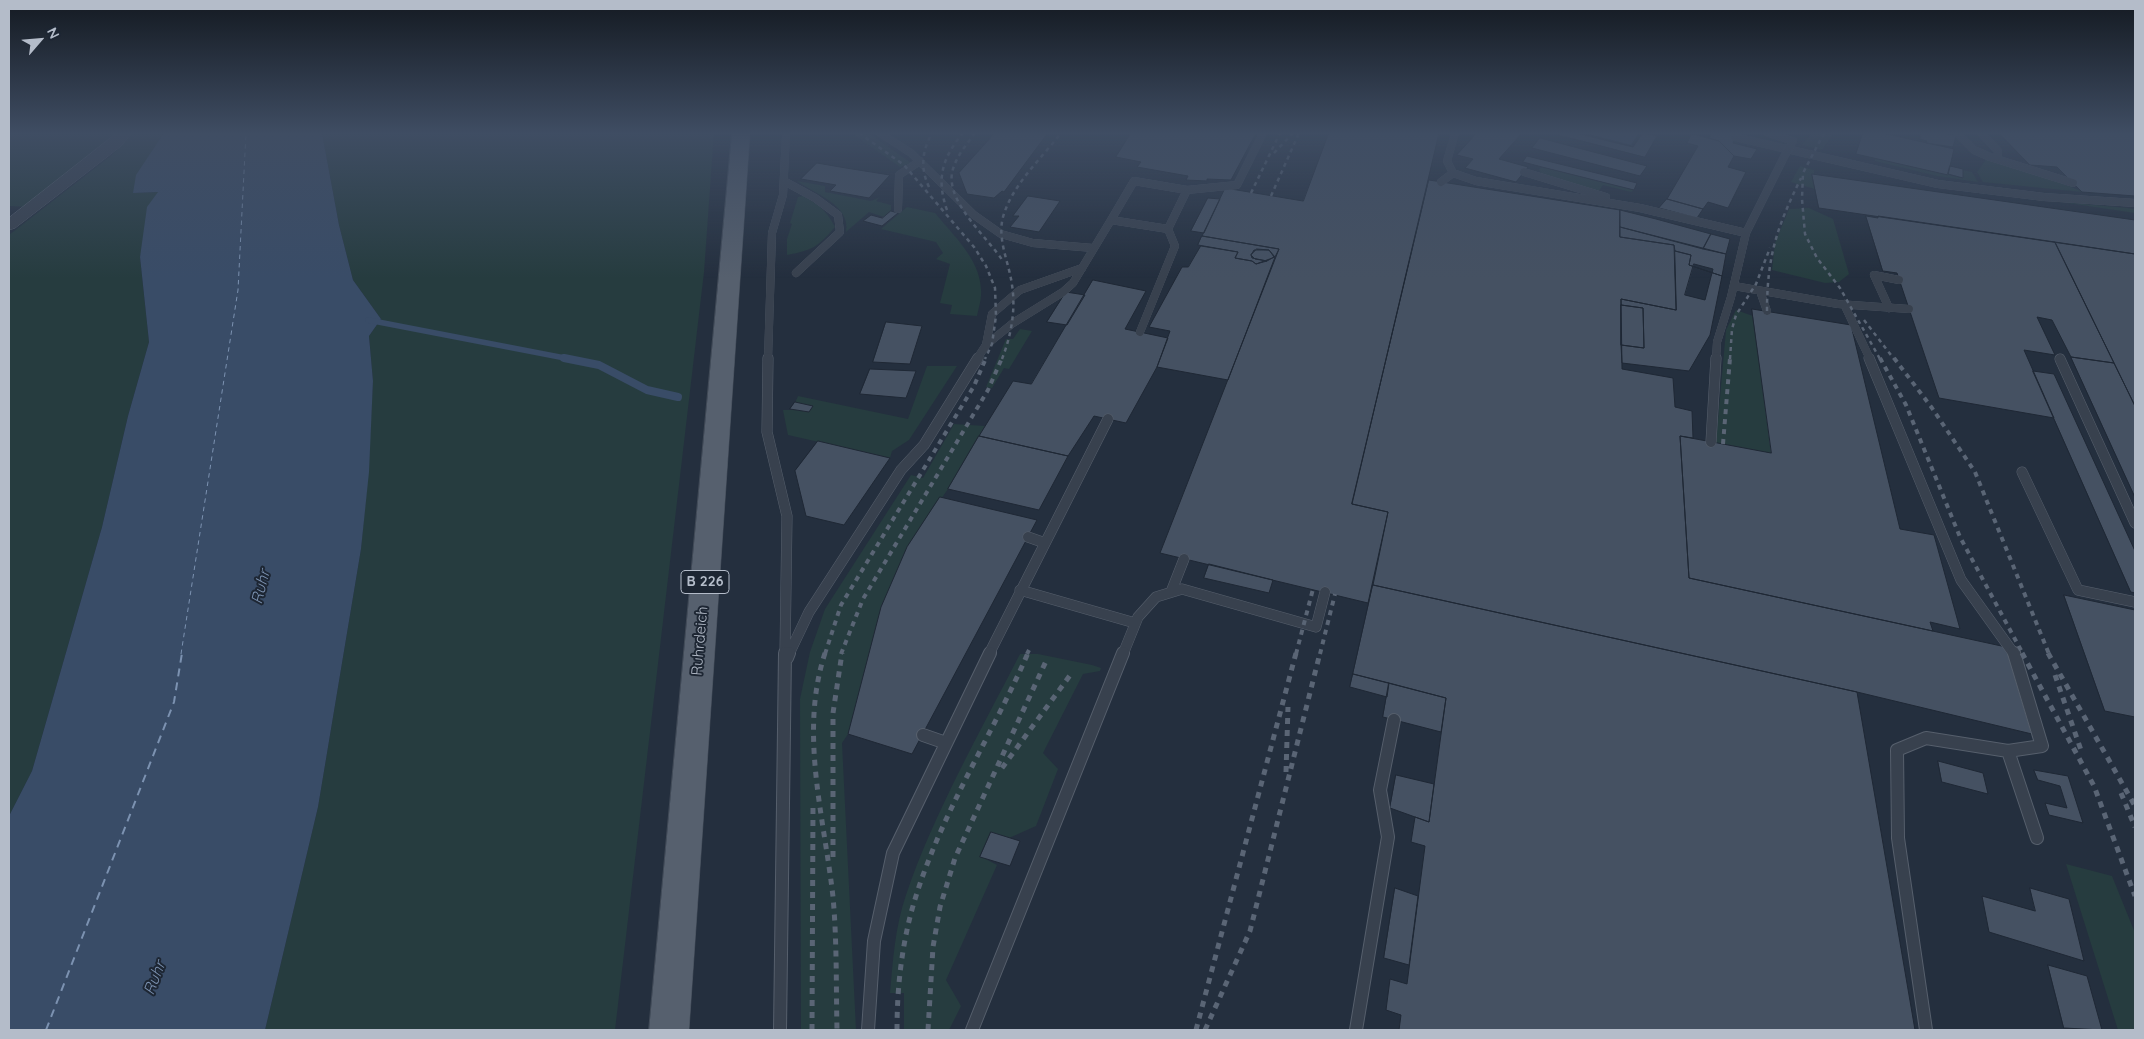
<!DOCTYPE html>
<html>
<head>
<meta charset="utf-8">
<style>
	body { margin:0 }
	#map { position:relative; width:2144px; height:1039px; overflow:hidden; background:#242f3e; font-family:Quicksand,sans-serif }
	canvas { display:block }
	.frame { position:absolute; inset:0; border:10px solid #b4bcc9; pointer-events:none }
	.north { position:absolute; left:15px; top:15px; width:50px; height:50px; -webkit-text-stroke:4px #1d2633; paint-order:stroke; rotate:63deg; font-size:14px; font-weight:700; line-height:20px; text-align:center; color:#b4bcc9 }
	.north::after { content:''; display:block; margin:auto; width:18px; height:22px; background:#b4bcc9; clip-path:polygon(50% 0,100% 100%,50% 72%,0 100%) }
</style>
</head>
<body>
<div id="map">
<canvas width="2144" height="1039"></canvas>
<div class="frame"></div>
<div class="north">N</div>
</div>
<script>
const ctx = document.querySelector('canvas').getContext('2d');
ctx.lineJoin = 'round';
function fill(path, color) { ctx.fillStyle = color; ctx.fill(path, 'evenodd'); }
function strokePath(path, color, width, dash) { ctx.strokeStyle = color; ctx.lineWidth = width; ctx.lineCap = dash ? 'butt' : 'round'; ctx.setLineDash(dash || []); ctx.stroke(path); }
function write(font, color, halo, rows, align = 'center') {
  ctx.font = font + ' Quicksand,sans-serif'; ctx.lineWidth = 4; ctx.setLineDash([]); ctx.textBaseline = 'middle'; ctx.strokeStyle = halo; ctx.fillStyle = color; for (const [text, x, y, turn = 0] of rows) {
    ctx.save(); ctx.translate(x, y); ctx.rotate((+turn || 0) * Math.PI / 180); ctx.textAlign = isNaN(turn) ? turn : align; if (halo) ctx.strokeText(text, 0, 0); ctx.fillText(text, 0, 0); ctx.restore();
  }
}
const green = new Path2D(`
	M9,133H119L27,207L9,206Z
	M131,133H164L133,193L159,192L140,257L149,342L128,416L102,527L32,771L9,816V235L112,155Z
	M322,133H714L704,272L615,1030H265L318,807L361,549L368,474L373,381L369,336L381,319L353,280L339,225Z
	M851,133H869L911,163L900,167Z
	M1812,133H1834L1822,150L1801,145Z
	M1875,158L1962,178L1963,170L1972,172L1978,182L1937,176L1875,161Z
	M1987,158C2001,164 2077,187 2082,192L1983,182L1977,172Z
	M1800,166L1814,170V174H1812L1815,189L1791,182Z
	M1542,167L1634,190L1631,192L1603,185L1598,192L1541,174L1539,169Z
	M797,181L825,186V192L871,201L880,197L876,201L891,205V211L884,217L869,212L846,232C851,205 815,194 797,181Z
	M803,196C818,204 827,211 835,227C818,247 813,250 787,255V239L792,224L790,223L798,197Z
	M2061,202L2127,208L2135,209V213Z
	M907,207L935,213C952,234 980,259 981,289C982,297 979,307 977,316L950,314L952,305L940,303L950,264L936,259L943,253L936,242L881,229Z
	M1809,208L1833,219L1849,274L1839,282L1825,283L1772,270L1775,243L1789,209Z
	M1736,310L1753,316L1771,453L1716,443L1726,330Z
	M1020,329L1032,331L1009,369L1004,368L992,388L986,387L1006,339H1013Z
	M927,366H957L909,440L892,451L890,458L788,435L783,410H792L798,396L908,419Z
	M954,424L985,426L948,489L907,547L881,607L848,734L842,743L856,1030H801L800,699L810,652L825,609L911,475L923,478Z
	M1020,654H1038L1092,665L1101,668L1100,671L1083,674L1043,753L1058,769L1036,826L1009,838L991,832L980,856L997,865L946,980L961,1006L950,1028L948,1030H904V993H890C893,960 895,927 906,895C933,815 981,730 1020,654Z
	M2066,864L2112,876L2135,933V1030H2118Z`);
const water = new Path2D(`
	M164,133H322L339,225L353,280L381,319L369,336L373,381L369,472L361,549L318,807L265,1030H9V816L32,771L102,527L128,416L149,342L140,257L147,207L158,192L133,193L136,175Z
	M1584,133H1639L1631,145Z`);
const streamFar1 = new Path2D(`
	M368,320L570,359`);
const stream = new Path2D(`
	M564,358L599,365L647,390L678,397`);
const ferryFar1 = new Path2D(`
	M181,654L238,290L246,133`);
const ferry = new Path2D(`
	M46,1030L174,702L182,653`);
const building = new Path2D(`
	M995,133L1047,134L1004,192L1002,191L994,198L967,194L959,173Z
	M1131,133H1256L1231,180L1207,179V181L1186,180L1188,176L1137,167L1141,162L1116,157Z
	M1329,133H1439L1352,504L1388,512L1368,603L1160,553L1279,249L1202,236L1225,188L1303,201Z
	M1477,133H1522L1499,159L1528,167L1516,182L1465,168L1473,159L1457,155Z
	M1551,133H1575L1633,147L1643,133L1657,136L1645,157Z
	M1713,133H1737L1733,143L1757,149L1751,159L1734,156L1719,141L1709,138Z
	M1863,133H1882L1954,149L1948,175L1856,154Z
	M1921,133H1943L1956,136L1953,147L1926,143L1927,141L1920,139Z
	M1999,133H2135V196L2082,192L2057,167L2030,165Z
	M1692,134L1719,141L1734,156L1728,167L1746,172L1728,208L1708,202L1703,209L1667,199L1698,146L1687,143Z
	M1540,138L1647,166L1640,176L1532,148Z
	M1527,156L1637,183L1634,190L1542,167L1523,162Z
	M817,163L846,168L890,175L869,198L830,191L836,185L801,179Z
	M1950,166L1963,169V178L1948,174Z
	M1812,174L2135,220V254L1819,208Z
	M1429,180L1620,210V237L1674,245L1676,310L1621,299L1622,369L1673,378L1675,407L1692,411L1693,438L1680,436L1689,578L2006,647L2032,734L1857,692L1373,585L1388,512L1352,504Z
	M1028,196L1060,201L1039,232L1010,227L1019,216H1013Z
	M1208,198L1220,199L1204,233L1191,231Z
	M1667,199L1703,209L1697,218L1659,208Z
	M1620,210L1656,219L1711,234L1703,249L1620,227Z
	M891,211L898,213L882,226L863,221L871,215L882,218Z
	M1866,216L1878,218V216L2055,242L2114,363L2071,357L2052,320L2037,317L2055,355L2024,350L2054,418L1939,398L1897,273L1883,271Z
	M1620,227L1726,254L1722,276L1689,265L1691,255L1675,251L1674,245L1620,237Z
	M1711,234L1730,239L1726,254L1703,249Z
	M1202,236L1279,249L1275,257L1269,250H1254L1251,255L1252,258L1267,261L1256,264L1252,261L1235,258L1238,252L1198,245Z
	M2055,242L2135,254V406L2114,363Z
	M1201,246L1238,252L1235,258L1252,261L1256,264L1275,257L1228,380L1157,367L1170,331L1149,327L1182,267H1188Z
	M1257,249L1269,250L1274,257L1267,261L1255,259L1251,255Z
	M1675,251L1691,255L1689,265L1722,276L1710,335L1689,371L1622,363L1621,345L1644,348L1643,308L1621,305V299L1676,310Z
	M1694,264L1713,269L1705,300L1685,295Z
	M1093,280L1146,291L1125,329L1168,338L1157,367L1126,423L1094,416L1068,456L979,436L1013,381L1031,384Z
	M1066,292L1085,295L1067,325L1047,322Z
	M1621,305L1643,308L1644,348L1621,345Z
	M1752,309L1851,325L1900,529L1934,535L1960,629L1930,622L1933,631L1689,578L1680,436L1771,453Z
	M886,322L922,326L910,364L873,362Z
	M2071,357L2114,363L2135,406V497Z
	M870,369L916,371L906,398L860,394Z
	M2033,371L2054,374L2135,551V593L2131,592Z
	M795,402L813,406L809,412L790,409Z
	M979,436L1068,456L1039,510L948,489Z
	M818,441L890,458L844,525L806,516L795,471Z
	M940,497L1037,520L912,754L848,734L881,607L907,547Z
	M1209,564L1273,580L1269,593L1204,578Z
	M1373,585L1857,692L1915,1030H1399L1401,1015L1386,1010L1390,979L1407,984L1425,846L1411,842L1415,817L1429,822L1446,698L1353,674Z
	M2064,595L2135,610V717L2105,711Z
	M1353,674L1389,683L1387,697L1350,687Z
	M1389,683L1446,698L1441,732L1383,717Z
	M1938,761L1983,773L1988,794L1942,782Z
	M2034,770L2068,776L2083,823L2049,815L2045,803L2067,808L2060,786L2038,780Z
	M1396,775L1434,784L1429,822L1390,808Z
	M991,832L1020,841L1010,866L980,857Z
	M1395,888L1418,896L1409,965L1384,958Z
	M2030,888L2069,899L2084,961L1989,932L1982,896L2035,911Z
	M2048,965L2087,976L2102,1030L2064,1028Z`);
const serviceFar2 = new Path2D(`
	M880,133L911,153L974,215L1001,234L1033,243L1093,248
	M1455,133L1447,161L1453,173L1476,181L1640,208L1746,233
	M1768,133L1793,141
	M1957,133L1974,150L1990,157L2073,183
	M1981,133L1998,151V155L1994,158
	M1735,137L1938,184L2044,197L2135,203
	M1524,172L1606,197
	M784,181L815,198L838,215L840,232L796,273
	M1134,181L1187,190L1168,229L1111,220Z
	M1441,182L1453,173
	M1187,190L1237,185L1263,133
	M898,209L899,175L920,161
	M1734,286L1838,304L1909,309
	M1760,291L1767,311
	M1844,304L1870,359
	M1889,308L1874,275L1899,280
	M1140,332L1175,246L1168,229
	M986,345L992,314L1020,290L1082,268
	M768,359L772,233L783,195L786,133
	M977,359L986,345L1013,323L1063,292L1073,283L1111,220
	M1716,359L1717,342L1731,297L1746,233L1785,155`);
const serviceFar1 = new Path2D(`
	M768,358L767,432L787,516L785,654
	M1869,358L1961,580L2014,654
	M2060,359L2135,523
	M1711,442L1716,358
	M2022,472L2078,590L2135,602
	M1028,537L1045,543
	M1020,590L1135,623
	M1171,592L1184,559
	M789,654L809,612L901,470L924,445L978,358
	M989,654L1108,419
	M1123,654L1138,617L1156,597L1182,589L1316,627L1325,592`);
const service = new Path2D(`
	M787,658L789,653
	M923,735L946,743
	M2008,751L2042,746L2014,653
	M780,1030L785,653
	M868,1030L874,941L893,853L990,653
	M972,1030L1123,653
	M1356,1030L1388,837L1380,790L1394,720
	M1926,1030L1898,838L1897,750L1926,738L2008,751L2037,838`);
const minor = new Path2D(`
	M117,133H132L121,146L15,228L9,230V218Z`);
const primary = new Path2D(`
	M732,133H750L689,1030H649Z`);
const railFar2 = new Path2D(`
	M859,133L904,165L974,247L986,266L995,288L996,316L992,344L985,359
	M975,133C966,145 955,158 952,173C947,203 987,237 1003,261
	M1824,133L1803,173L1802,199L1805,234L1817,258L1840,288L1880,359
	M1274,153L1293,133
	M929,187C920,168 922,151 932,133
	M1251,193L1280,133
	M1271,196L1299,133
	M947,210C936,179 942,158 963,133
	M1767,311C1767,256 1777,227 1801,178
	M1864,320L1894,359
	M1002,359C1011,336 1016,310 1012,285C1009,262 997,240 1003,217C1012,185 1041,159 1061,133
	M1730,359L1732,329L1736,315L1756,284L1770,248`);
const railFar1 = new Path2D(`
	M1880,358L1906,405L1960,537L2023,654
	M1894,358L1932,408L1975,472L2049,654
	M1723,444L1730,358
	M825,654L841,605L974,386L986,358
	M841,654L863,599L988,390L1002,358
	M1027,654L1029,650
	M1296,654L1313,589
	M1320,654L1335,594`);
const rail = new Path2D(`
	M825,653C799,733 824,816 833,897C837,941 836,986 837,1030
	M2022,653L2094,786L2135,896
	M2048,653L2135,806
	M2055,675L2082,753
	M1002,768L1071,674
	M1286,772L1288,707
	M2121,793L2135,827
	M833,857V713L842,653
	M812,1030L813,805
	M897,1030C897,990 901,952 911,913C936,821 990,740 1028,653
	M928,1030L933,947L940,907L955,858L1047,659
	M1196,1030L1296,653
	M1205,1030L1250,931L1320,653`);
const serviceBridge = new Path2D(`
	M1785,155L1792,143`);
const shields = [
	[705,582,48]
];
const shieldNames = [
	["B 226",705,582]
];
const streetNames = [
	["Ruhrdeich",700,641,-85]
];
const waterNames = [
	["Ruhr",261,587,-76],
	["Ruhr",155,978,-69]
];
fill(green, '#263c3f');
fill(water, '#394c67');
strokePath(streamFar1, '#394c67', 5.5);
strokePath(stream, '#394c67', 8);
strokePath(ferryFar1, '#7c92b1', 1, [4.5, 4]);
strokePath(ferry, '#7c92b1', 2, [8, 6]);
fill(building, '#455162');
strokePath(building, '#1f2835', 1);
strokePath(serviceFar2, '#565f6c', 8);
strokePath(serviceFar1, '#565f6c', 11);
strokePath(service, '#565f6c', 14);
strokePath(minor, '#565f6c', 1);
strokePath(primary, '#414a57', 1);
strokePath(serviceFar2, '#38414e', 8);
strokePath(serviceFar1, '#38414e', 10);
strokePath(service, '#38414e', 12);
fill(minor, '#38414e');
fill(primary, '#56606e');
strokePath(railFar2, '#5a6575', 2.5, [4, 4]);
strokePath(railFar1, '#5a6575', 4, [5, 5]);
strokePath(rail, '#5a6575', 5, [6, 6]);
strokePath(serviceBridge, '#565f6c', 8, []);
strokePath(serviceBridge, '#38414e', 8);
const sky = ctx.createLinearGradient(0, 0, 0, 278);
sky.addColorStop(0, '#141a22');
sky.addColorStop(0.48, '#3f4d63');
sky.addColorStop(1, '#3f4d6300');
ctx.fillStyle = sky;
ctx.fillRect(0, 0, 2144, 278);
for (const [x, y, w] of shields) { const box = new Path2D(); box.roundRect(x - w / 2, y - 11.5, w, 23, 4); ctx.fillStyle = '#1d2633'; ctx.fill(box); strokePath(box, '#b4bcc9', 1); }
write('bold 14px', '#b4bcc9', null, shieldNames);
write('15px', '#b4bcc9', '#1d2633', streetNames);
write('italic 16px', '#7c92b1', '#1d2633', waterNames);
</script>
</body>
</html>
